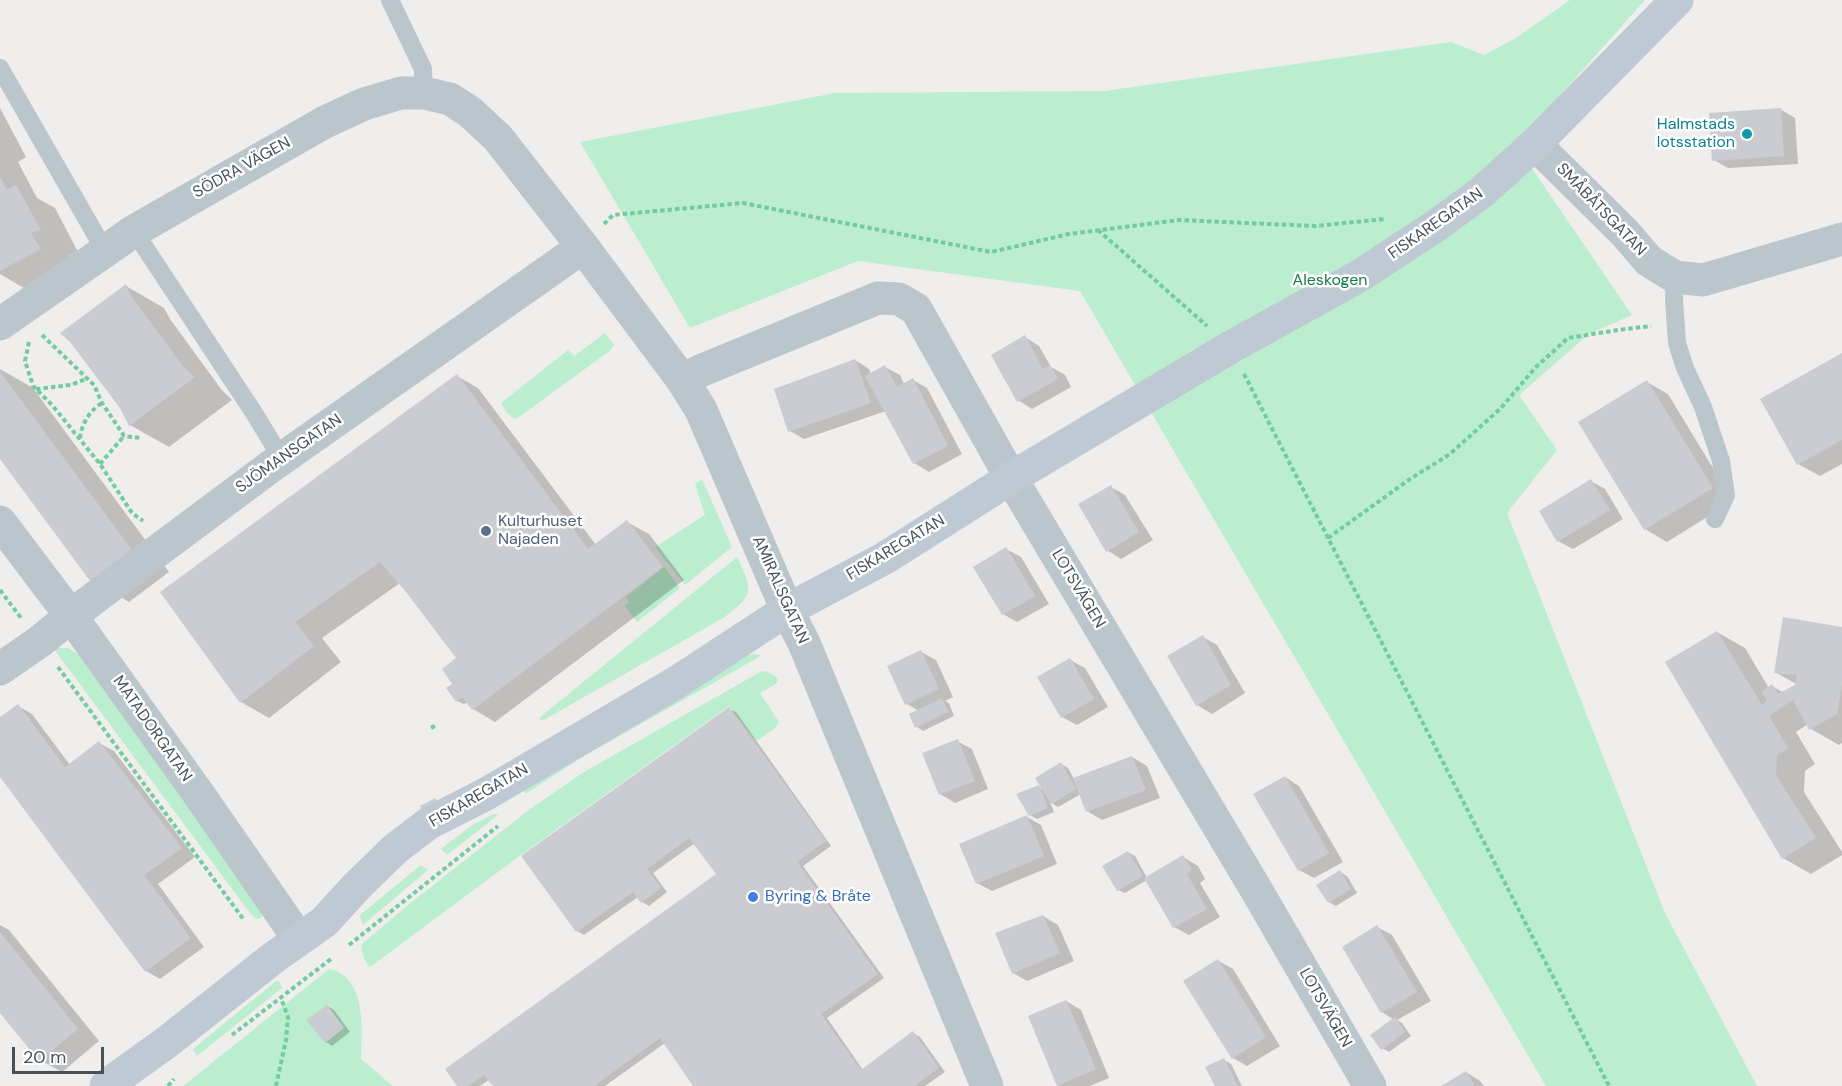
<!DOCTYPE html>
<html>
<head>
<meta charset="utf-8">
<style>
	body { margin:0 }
	#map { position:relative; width:1842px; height:1086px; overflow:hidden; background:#f0eded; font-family:"DM Sans",sans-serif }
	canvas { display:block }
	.scale { position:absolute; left:12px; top:1047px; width:92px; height:27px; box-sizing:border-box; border:3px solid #46515a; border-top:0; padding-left:8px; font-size:18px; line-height:21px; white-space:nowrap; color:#46515a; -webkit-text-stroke:4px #fff; paint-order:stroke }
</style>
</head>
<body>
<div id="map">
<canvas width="1842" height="1086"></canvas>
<div class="scale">20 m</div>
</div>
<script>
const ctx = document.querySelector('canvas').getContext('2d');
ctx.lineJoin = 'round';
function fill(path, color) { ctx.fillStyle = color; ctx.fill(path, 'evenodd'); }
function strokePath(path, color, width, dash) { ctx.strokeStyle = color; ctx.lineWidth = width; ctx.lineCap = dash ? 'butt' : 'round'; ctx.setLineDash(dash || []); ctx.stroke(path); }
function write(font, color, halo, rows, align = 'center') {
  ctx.font = font + ' "DM Sans",sans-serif'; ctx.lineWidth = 5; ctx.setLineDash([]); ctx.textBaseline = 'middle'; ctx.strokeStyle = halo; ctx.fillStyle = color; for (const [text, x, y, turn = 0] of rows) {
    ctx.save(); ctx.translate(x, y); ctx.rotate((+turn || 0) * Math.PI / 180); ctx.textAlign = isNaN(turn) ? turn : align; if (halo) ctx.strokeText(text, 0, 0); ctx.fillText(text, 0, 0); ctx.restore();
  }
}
const green = new Path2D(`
	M1570,0H1645L1516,145L1632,315L1589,334L1519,395L1557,450L1507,513L1665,913L1757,1086H1546L1080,291L858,261L690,328L580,142L835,93L1104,91L1451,42L1484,55L1516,38Z
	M605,333L614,345L611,350L519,417L515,419L507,413L501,403L568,350L574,356Z
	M702,479L732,547L685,585L655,547L705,515L695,484Z
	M737,557C753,590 755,595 723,618L542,721L539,718Z
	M664,567L680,588L637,622L625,606L629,602L626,597Z
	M53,648H68L78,654L173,781L265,912L260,919H256L250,913Z
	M754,654L760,655L759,657L581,758L530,791L526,793L518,788L743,656Z
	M762,671C769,672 775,674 778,680L776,684L760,693L779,722L775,728L758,740H755L729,706L521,855L370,967C365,962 360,951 362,944L408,905L530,809L584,772Z
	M494,814L498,815L447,855L441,849L472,825Z
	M421,865L428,870L363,925L360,916L361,914Z
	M329,969C367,976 362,1031 361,1059L393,1086H183Z
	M276,981H279L282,988L197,1056L193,1049Z`);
const shadow = new Path2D(`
	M0,108L26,157L18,162L37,198L55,208L78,252L69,255L78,271L36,295L0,274Z
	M1780,109L1795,118L1798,164L1728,168L1714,160Z
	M126,286L164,308L170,319L221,389L232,400L169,447L130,425L121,408Z
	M1025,337L1039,346L1051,367L1065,375L1071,387L1032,409L1018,400Z
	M1842,354V464L1820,476L1798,464Z
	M855,360L869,369L871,374L885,367L900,375L904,384L913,380L927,388L962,454L929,472L914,463L886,411L804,439L790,431Z
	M0,369L33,388L169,572L129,602L91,580L0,457Z
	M457,376L478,388L596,545L627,522L649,534L684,580L495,722L473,709L468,702L464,704L457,701L454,684L458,659L400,583L322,638L341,662L269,718L241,702Z
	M1647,382L1668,394L1733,501L1667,542L1645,529Z
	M1591,481L1605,489L1623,519L1573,549L1558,541Z
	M1111,487L1125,495L1153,540L1121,559L1107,550Z
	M1006,549L1021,557L1049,604L1017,622L1003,614Z
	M1842,628V743L1839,745L1811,729L1808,724L1796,732L1815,764L1805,771L1804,792L1842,852V855L1811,874L1783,858L1717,632L1745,648L1769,688L1772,686L1784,693L1798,685L1775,672Z
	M1203,637L1217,645L1245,693L1212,714L1197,705Z
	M921,652L936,660L953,697L945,701L949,703L954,716L923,731L917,727L919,711L907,704Z
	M1070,660L1085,668L1108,707L1077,725L1062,717Z
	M18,706L32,714L70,765L99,743L114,751L195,857L158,884L204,947L160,979L146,971L0,775V719Z
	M729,709L736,712L831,846L803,866L884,978L827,1018L863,1070L913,1033L920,1037L945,1072L925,1086H695L665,1043L605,1086H495L490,1079L480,1086H459L718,874L695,843L653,873L667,892L649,906L642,902L638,897L584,935L577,931L523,856Z
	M957,741L972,749L988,789L955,803L940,794Z
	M1132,757L1147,766L1160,798L1102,820L1087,811L1081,794L1058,807L1050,802L1054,812L1037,819L1030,815L1039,787L1044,790L1061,764L1068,768L1074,779Z
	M1285,777L1299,786L1343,862L1314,878L1299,870Z
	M1027,817L1041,825L1057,864L992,891L977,883Z
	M1128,852L1135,856L1147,878L1183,857L1198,866L1205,879L1200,883L1220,917L1189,935L1174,927L1147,880L1125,893L1118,890Z
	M1340,872L1347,876L1357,893L1336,906L1329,902Z
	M1043,916L1058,925L1074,961L1027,981L1013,973Z
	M0,925L9,930L99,1041L62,1072L40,1060L0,1010Z
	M1377,927L1392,935L1431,1001L1397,1020L1402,1023L1411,1036L1389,1052L1382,1048L1394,1020L1382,1012L1344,948Z
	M1219,961L1233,969L1280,1046L1247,1066L1233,1058Z
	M1066,1001L1081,1010L1109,1078L1090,1086H1058Z
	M327,1006L334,1010L350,1032L332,1046L326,1042Z
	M1224,1060L1231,1064L1242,1086H1216Z
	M1466,1072L1480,1081L1484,1086H1444Z`);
const building = new Path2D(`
	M1781,108L1784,156L1712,161L1709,113Z
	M0,177L7,190L16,185L41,230L31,233L41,249L0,271Z
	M126,284L131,296L182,365L195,377L129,426L120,408L70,342L60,333Z
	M1025,335L1043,369L1050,365L1058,379L1017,402L991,355Z
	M1842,353V440L1797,465L1760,399Z
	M855,359L871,403L788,432L774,389Z
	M885,365L897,387L913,378L948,446L913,464L865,376Z
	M0,372L132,550L90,581L0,459Z
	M457,374L588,549L627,520L663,567L472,710L462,697L456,702L446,688L452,684L442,669L456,658L406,592L380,562L295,622L314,646L240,703L160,592Z
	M1647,380L1713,488L1644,530L1578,422Z
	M1591,479L1610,510L1557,542L1539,511Z
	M1111,485L1139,532L1106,552L1078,504Z
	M1006,547L1035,596L1002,615L973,567Z
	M1783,617L1842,627V685L1837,714L1809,730L1793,700L1769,716L1788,748L1777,755L1776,775L1816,838L1782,859L1665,662L1717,631L1762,705L1767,700L1761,692L1772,684L1778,694L1795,685L1797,675L1774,673Z
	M1203,635L1231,685L1196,706L1167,656Z
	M921,650L939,689L905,705L887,666Z
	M1070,658L1094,699L1061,718L1037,677Z
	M942,698L948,712L915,728L909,714Z
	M18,704L65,767L99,741L182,848L144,875L191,938L145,972L0,777V717Z
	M729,707L826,841L797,862L878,974L821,1014L861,1070L913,1031L939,1068L914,1086H693L660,1038L594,1086H493L484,1075L468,1086H457L445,1069L716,874L689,838L647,869L661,888L641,903L633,892L576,932L521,856Z
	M958,739L975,781L939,795L922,753Z
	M1132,756L1146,790L1086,812L1073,778Z
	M1061,762L1076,789L1051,804L1035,778Z
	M1285,776L1329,853L1298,871L1253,794Z
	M1039,785L1048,808L1029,816L1016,794Z
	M435,798L438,804L423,812L420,806Z
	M1027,815L1044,856L976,884L959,844Z
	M1128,851L1143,876L1117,891L1102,866Z
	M1183,855L1192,870L1187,874L1207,909L1173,928L1144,878Z
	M1340,870L1351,889L1328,903L1316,885Z
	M1043,915L1060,953L1012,974L995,933Z
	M1377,925L1417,992L1381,1013L1342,947Z
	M0,932L78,1029L39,1061L0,1013Z
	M1218,959L1266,1037L1232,1059L1183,981Z
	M1066,1000L1096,1069L1057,1086L1028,1016Z
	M327,1005L344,1028L325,1043L306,1020Z
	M1395,1017L1405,1032L1381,1050L1370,1035Z
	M1224,1058L1238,1086H1215L1205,1067Z
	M1466,1071L1475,1086H1441Z`);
const path = new Path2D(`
	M604,224L613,215L743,203L991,252L1069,234L1179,220L1315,226L1385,219
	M1098,230L1207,326
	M42,335L94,385L102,403L124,436L141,438
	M29,342L25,361L33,386L52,405L100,464L132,513L143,521
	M1244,374L1609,1086
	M36,389L71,385L88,378
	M80,438C81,425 90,410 102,403
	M100,464L124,436
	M1328,538L1410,479L1450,454L1501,408L1535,368L1568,338L1618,330L1651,326
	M0,590L21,618
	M58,667L244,920
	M431,728L436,725
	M349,945L498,826
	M232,1035L331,959
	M168,1086L174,1079
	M276,1086L286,1040L288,1017L281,998`);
const lane = new Path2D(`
	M390,0L423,69L424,93
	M0,68L105,251
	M134,231L254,413L282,459
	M1675,277L1674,299L1677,343L1685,368L1703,407L1721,461L1726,495L1715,519`);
const street = new Path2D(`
	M1535,144L1625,233L1649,261L1675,277L1703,280L1842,239
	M0,324L134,231L325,122L364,104L401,93H424L450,99L470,112L498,138L583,247L683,381L701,410L787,610L804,643L987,1086
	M683,381L700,371L878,298L899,299L916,309L1011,478L1257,891L1370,1086
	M0,522L71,616L200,796L299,939
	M0,669L39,642L89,602L270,467L583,247`);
const secondary = new Path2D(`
	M106,1086L167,1042L273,958L324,922L357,886L395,849L429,823L486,794L677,682L787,610L885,558L1011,478L1231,347L1361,275L1437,225L1482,192L1535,144L1677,0`);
const markers = [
	[1747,134,6,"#0f9aa8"],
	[486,531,6,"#5c6f8a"],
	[753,897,6,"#3f7fe0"]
];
const cultureNames = [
	["Halmstads",1735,125],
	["lotsstation",1735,143]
];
const streetNames = [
	["SÖDRA VÄGEN",242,168,-29],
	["SMÅBÅTSGATAN",1601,210,46],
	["FISKAREGATAN",1436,224,-35],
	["SJÖMANSGATAN",289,454,-35],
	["FISKAREGATAN",896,548,-31],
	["LOTSVÄGEN",1078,589,59],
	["AMIRALSGATAN",780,590,66],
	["MATADORGATAN",152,729,55],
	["FISKAREGATAN",479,796,-30],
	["LOTSVÄGEN",1325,1008,60]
];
const parkNames = [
	["Aleskogen",1330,281]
];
const serviceNames = [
	["Kulturhuset",498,522],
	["Najaden",498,540]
];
const shopNames = [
	["Byring & Bråte",765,897]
];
fill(green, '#bbeece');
fill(shadow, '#0003');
fill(building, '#caccd2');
strokePath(path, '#73cca0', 4, [4.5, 3]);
strokePath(lane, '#bbc5cc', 18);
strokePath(street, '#bbc5cc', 33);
strokePath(secondary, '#bec9d4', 33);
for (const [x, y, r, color] of markers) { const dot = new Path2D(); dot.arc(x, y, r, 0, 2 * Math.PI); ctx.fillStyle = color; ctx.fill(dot); strokePath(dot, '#fff', 2); }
write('16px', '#0d838f', '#fff', cultureNames, 'right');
write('16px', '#46515a', '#fff', streetNames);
write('16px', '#177b48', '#fff', parkNames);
write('16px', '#4e5e75', '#fff', serviceNames, 'left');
write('16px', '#366cbe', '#fff', shopNames, 'left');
</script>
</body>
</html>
